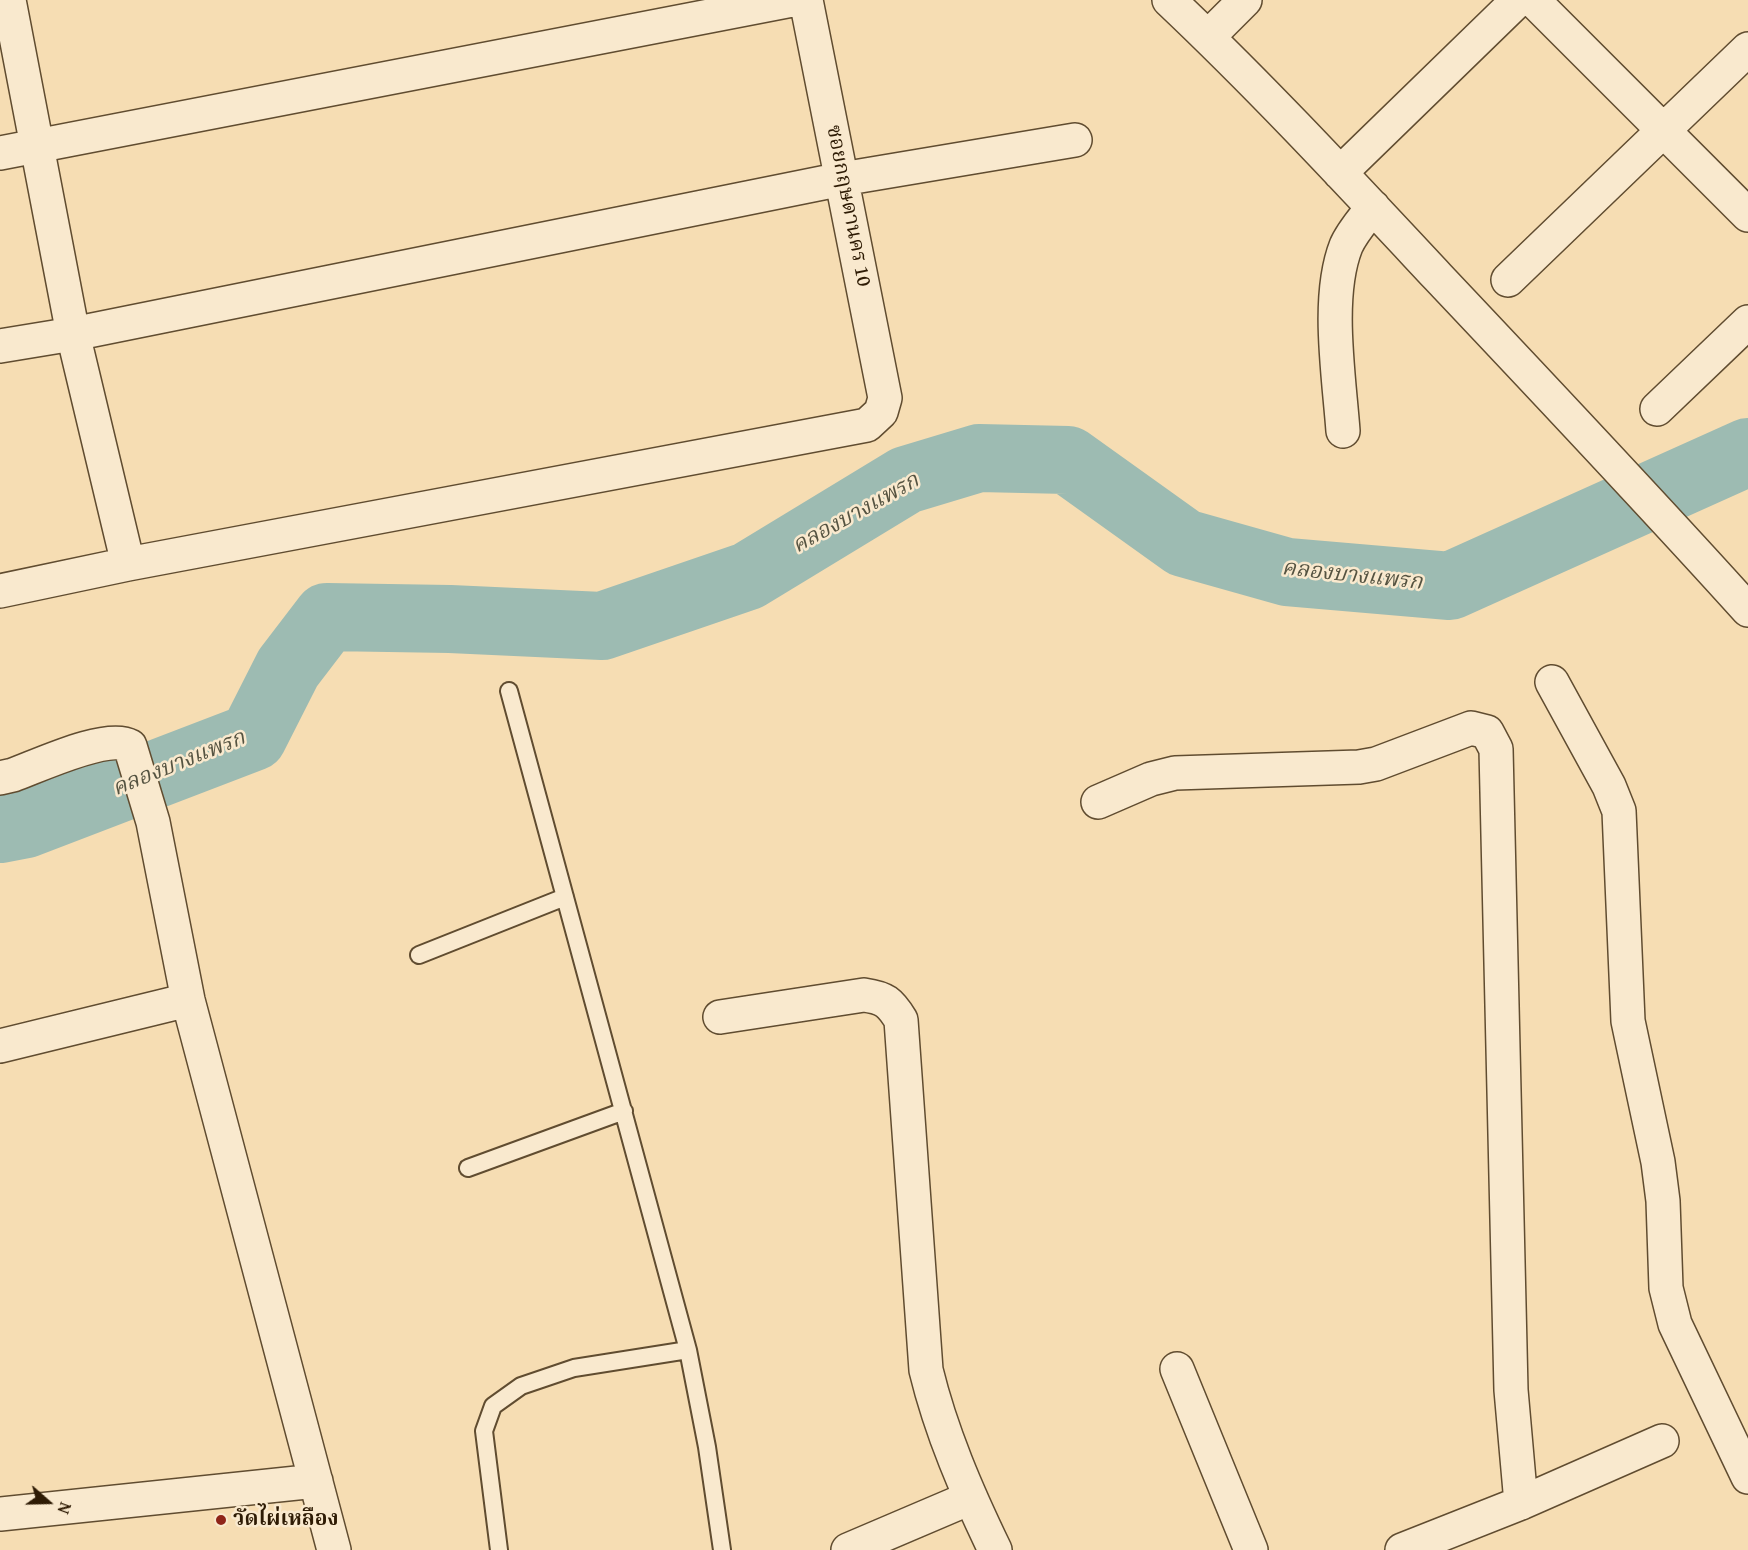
<!DOCTYPE html>
<html>
<head>
<meta charset="utf-8">
<style>
	body { margin:0 }
	#map { position:relative; width:1748px; height:1550px; overflow:hidden; background:#f6ddb3; font-family:"Gentium Book Plus",serif }
	canvas { display:block }
	.north { position:absolute; left:18px; top:1472px; width:60px; height:60px; -webkit-text-stroke:4px #f9e9ce; paint-order:stroke; rotate:110deg; font-size:16px; font-weight:700; line-height:24px; text-align:center; color:#2e1b04 }
	.north::after { content:''; display:block; margin:auto; width:21px; height:27px; background:#2e1b04; clip-path:polygon(50% 0,100% 100%,50% 72%,0 100%) }
</style>
</head>
<body>
<div id="map">
<canvas width="1748" height="1550"></canvas>
<div class="north">N</div>
</div>
<script>
const ctx = document.querySelector('canvas').getContext('2d');
ctx.lineJoin = 'round';
function strokePath(path, color, width, dash) { ctx.strokeStyle = color; ctx.lineWidth = width; ctx.lineCap = dash ? 'butt' : 'round'; ctx.setLineDash(dash || []); ctx.stroke(path); }
function write(font, color, halo, rows, align = 'center') {
  ctx.font = font + ' "Gentium Book Plus","Noto Serif Thai",serif'; ctx.lineWidth = 5; ctx.setLineDash([]); ctx.textBaseline = 'middle'; ctx.strokeStyle = halo; ctx.fillStyle = color; for (const [text, x, y, turn = 0] of rows) {
    ctx.save(); ctx.translate(x, y); ctx.rotate((+turn || 0) * Math.PI / 180); ctx.textAlign = isNaN(turn) ? turn : align; if (halo) ctx.strokeText(text, 0, 0); ctx.fillText(text, 0, 0); ctx.restore();
  }
}
const river = new Path2D(`
	M0,829L26,824L253,737L288,668L327,617L450,619L602,626L748,576L906,480L979,458L1068,460L1184,543L1287,572L1450,586L1748,452`);
const lane = new Path2D(`
	M509,691L688,1350L707,1447L722,1550
	M419,955L565,897
	M468,1168L624,1111
	M499,1550L484,1431L493,1406L521,1386L574,1368L688,1350`);
const street = new Path2D(`
	M9,0L73,334L128,564
	M1169,0C1262,88 1350,183 1438,277C1542,387 1646,497 1748,610
	M1533,0L1748,215
	M1208,37L1245,0
	M0,153L792,0
	M1340,173L1518,0
	M1508,280L1748,49
	M0,346L73,334L842,179L1075,140
	M1657,409L1748,322
	M1343,431C1339,376 1326,297 1346,246C1352,232 1364,219 1373,207
	M0,591L128,564L867,425L881,412L885,398L806,0
	M1552,682L1609,786L1619,811L1628,1021L1658,1162L1663,1201L1666,1288L1675,1324L1748,1477
	M0,778L13,775C38,766 107,733 130,746L153,822L188,1000L334,1550
	M1098,802L1151,779L1175,773L1359,767L1376,764L1471,728L1487,732L1496,749L1511,1390L1521,1503
	M720,1017L864,995C885,998 890,1002 901,1020L926,1370C941,1432 967,1492 995,1550
	M0,1046L188,1000
	M1177,1369L1251,1550
	M0,1514L316,1481
	M848,1550L970,1498
	M1402,1550L1521,1503L1662,1441`);
const markers = [
	[221,1520,6,"#8f2418"]
];
const streetNames = [
	["ซอยกฤษดานคร 10",848,206,79]
];
const poiNames = [
	["วัดไผ่เหลือง",233,1520]
];
const waterNames = [
	["คลองบางแพรก",856,514,-29],
	["คลองบางแพรก",1352,576,6],
	["คลองบางแพรก",179,764,-22]
];
strokePath(river, '#9dbbb2', 68);
strokePath(lane, '#604c30', 20);
strokePath(street, '#604c30', 36);
strokePath(lane, '#f9e9ce', 16);
strokePath(street, '#f9e9ce', 33);
for (const [x, y, r, color] of markers) { const dot = new Path2D(); dot.arc(x, y, r, 0, 2 * Math.PI); ctx.fillStyle = color; ctx.fill(dot); strokePath(dot, '#f9e9ce', 2); }
write('21px', '#2e1b04', '#f9e9ce', streetNames);
write('bold 21px', '#2e1b04', '#f9e9ce', poiNames, 'left');
write('italic 22px', '#555341', '#f9e9ce', waterNames);
</script>
</body>
</html>
